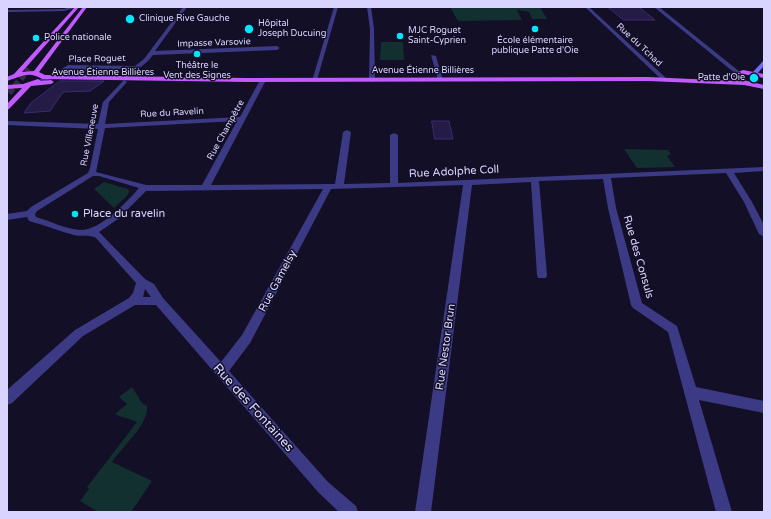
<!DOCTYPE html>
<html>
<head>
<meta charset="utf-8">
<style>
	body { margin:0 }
	#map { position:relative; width:771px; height:519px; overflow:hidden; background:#130f26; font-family:"Varela Round",sans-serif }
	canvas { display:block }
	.frame { position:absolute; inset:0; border:8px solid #d9d4ff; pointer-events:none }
</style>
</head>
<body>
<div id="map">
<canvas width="771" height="519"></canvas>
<div class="frame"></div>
</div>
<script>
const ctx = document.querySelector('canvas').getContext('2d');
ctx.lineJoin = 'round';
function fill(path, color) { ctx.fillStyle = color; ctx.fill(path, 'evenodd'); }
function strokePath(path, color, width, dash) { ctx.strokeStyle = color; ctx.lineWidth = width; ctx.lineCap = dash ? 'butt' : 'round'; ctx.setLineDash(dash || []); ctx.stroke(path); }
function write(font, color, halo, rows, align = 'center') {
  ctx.font = font + ' "Varela Round",sans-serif'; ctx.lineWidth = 3; ctx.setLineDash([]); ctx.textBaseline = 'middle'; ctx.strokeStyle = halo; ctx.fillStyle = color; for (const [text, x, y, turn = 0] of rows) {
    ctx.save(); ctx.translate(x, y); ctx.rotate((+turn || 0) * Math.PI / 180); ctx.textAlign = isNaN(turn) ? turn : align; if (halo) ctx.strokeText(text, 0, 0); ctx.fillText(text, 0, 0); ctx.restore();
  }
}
const green = new Path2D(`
	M450,7H540L547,19H532L529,12L517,10L522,20L458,21Z
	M381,42H403L404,60H380Z
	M624,149L668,150L671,154L667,156L675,167L637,168Z
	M104,182L128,189L129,191L128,195L114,208L94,189Z
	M132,387L142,403L147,406C149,424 122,447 112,462L152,481L131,512H98L80,501L89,489L87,487L137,422C130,418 122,418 115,414L127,404L119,397Z`);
const building = new Path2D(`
	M608,7H639L655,20H624Z
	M73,70H116L111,74H69Z
	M60,81H104L90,91L63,92L50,111L24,113L31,103Z
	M432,121H449L453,139H435Z`);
const primaryTunnel = new Path2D(`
	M9,93L29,69`);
const street = new Path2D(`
	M71,7H78L64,11L7,12V10L64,9Z
	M183,7H187L155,51L277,46L280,48L277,50L153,55L148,61L125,80L122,78L132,69H69L52,79L38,83L35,81L48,77L68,65L135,66L144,59Z
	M334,7H338L317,80L312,81Z
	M367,7H371L374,29L375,80L372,82L369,80L370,29Z
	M585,7H589L665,77V79H661Z
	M654,7H659L740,72V74H736Z
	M431,55L436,56L443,81L438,80Z
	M263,78L266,80L211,185L335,184L343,132L347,130L351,132L344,184L390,183V135L394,133L398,135V183L764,167V171L734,173L752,202L764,225V237L759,234L744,202L726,173L611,178L616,208L642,303L677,326L696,387L764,401V413L699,400L732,512H716L668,332L633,308L631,305L608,208L603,179L539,181L547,275L546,278H538L537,275L531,182L472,185L431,512H415L463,185L331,189L250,343L229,371L328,482L356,506L358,512H339L318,492L156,305H135L83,336L12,403L7,405V390L75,330L129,298L133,293L136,283L96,238C89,234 82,237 74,235C59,231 44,225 29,221L27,217L7,220V214L27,211L31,207L88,173L90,168L98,129L7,125V121L98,124L103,102L124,80L127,82L109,102L105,124L240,117L260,80ZM237,121L202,185H146L96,172L105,128ZM93,176H99L139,188C127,202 100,231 80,230C65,229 50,221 36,217L35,214L37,211ZM323,189L242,335L221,362L163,298L154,284L145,279L99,232L118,219L146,191ZM145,289L151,297H143Z`);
const secondary = new Path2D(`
	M764,60V66L757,74H753V72Z`);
const primary = new Path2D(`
	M75,7H79L22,72L34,71L83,7H87L39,72L45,75L247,78L648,77L736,81L739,79L764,85V89L744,85L648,81L247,82L42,79C29,71 22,76 7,81V77L14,74Z
	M743,70L764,74V78L743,74L734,77L731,75Z
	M38,79L41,81L51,80L54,82L51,84L31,86L9,109L7,110V104L22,88L7,89V85L23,84Z`);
const markers = [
	[130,19,5,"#00e5ff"],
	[249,29,5,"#00e5ff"],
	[535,29,4,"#00e5ff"],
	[400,36,4,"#00e5ff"],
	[36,38,4,"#00e5ff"],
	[197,54,4,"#00e5ff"],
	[754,78,5,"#00e5ff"],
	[75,214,4,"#00e5ff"]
];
const farPoinames = [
	["Clinique Rive Gauche",139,19],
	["Hôpital",258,24],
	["Joseph Ducuing",258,34],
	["MJC Roguet",408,31],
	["Saint-Cyprien",408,41],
	["Police nationale",44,38],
	["École élémentaire",535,41,"center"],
	["publique Patte d'Oie",535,51,"center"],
	["Théâtre le",197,66,"center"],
	["Vent des Signes",197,76,"center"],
	["Patte d'Oie",745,78,"right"]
];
const farStreetnames = [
	["Impasse Varsovie",214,43,-2],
	["Rue du Tchad",639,45,43],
	["Place Roguet",97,59,-1],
	["Avenue Étienne Billières",423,71],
	["Avenue Étienne Billières",103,73],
	["Rue du Ravelin",172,113,-3],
	["Rue Champêtre",226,130,-61],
	["Rue Villeneuve",90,135,-79]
];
const streetNames = [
	["Rue Adolphe Coll",454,172,-3],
	["Rue des Consuls",638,257,74],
	["Rue Gamelsy",278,281,-62],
	["Rue Nestor Brun",446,347,-82]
];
const poiNames = [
	["Place du ravelin",83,214]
];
const nearStreetnames = [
	["Rue des Fontaines",253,408,48]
];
fill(green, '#12302f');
fill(building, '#241b47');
strokePath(building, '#3b2d73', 1);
strokePath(primaryTunnel, '#312d47', 6, [6, 3]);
fill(street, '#3d3a85');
fill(secondary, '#6f6bff');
fill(primary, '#c25bff');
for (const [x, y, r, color] of markers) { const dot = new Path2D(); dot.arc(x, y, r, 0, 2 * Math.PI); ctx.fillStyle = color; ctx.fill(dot); strokePath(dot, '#130f26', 1.5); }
write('9px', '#d9d4ff', '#130f26', farPoinames, 'left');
write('9px', '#d9d4ff', '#130f26', farStreetnames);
write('11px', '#d9d4ff', '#130f26', streetNames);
write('11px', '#d9d4ff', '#130f26', poiNames, 'left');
write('13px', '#d9d4ff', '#130f26', nearStreetnames);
</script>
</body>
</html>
